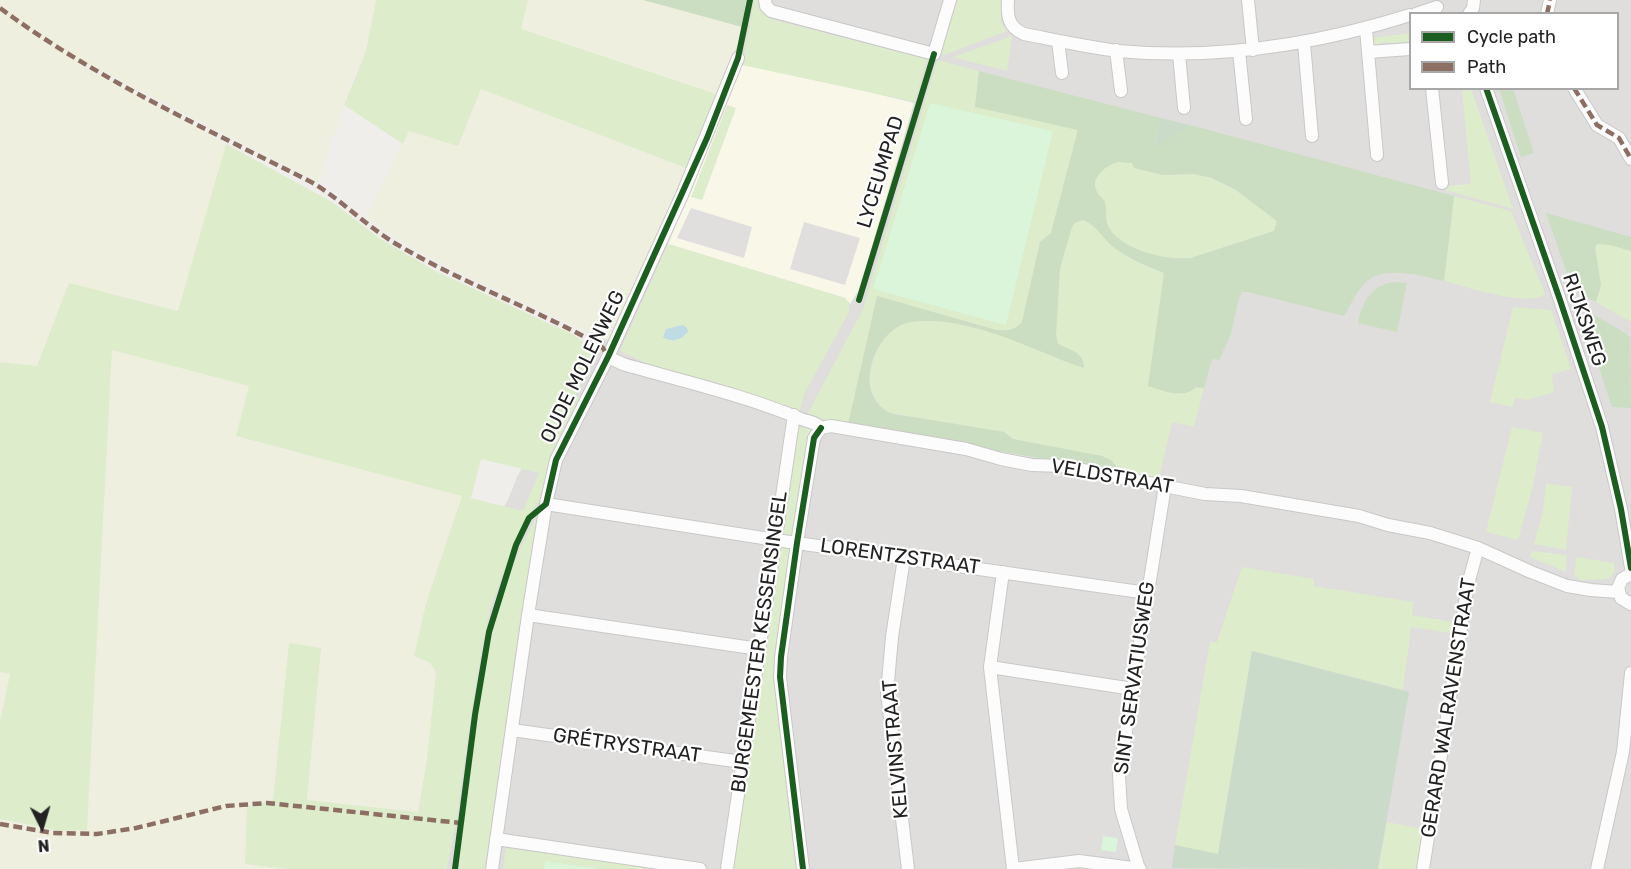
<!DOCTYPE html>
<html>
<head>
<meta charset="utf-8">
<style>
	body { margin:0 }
	#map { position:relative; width:1631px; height:869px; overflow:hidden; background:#f0eeeb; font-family:Rubik,sans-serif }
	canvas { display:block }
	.legend { position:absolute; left:1409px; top:12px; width:210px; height:78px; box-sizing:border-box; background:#fff; border:2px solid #a7a7a7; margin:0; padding:8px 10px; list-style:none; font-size:18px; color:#222 }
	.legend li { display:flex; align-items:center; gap:12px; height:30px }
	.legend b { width:30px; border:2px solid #a7a7a7 }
	.north { position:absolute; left:12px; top:797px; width:60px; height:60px; -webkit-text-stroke:4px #fff; paint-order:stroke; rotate:175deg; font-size:16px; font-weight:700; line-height:24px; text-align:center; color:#222 }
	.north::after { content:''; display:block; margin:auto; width:21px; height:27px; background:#222; clip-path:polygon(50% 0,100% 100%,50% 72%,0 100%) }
</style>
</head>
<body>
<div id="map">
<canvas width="1631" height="869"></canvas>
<ul class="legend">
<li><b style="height:8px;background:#1b5e20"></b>Cycle path</li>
<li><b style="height:8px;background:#8d6e63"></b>Path</li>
</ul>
<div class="north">N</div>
</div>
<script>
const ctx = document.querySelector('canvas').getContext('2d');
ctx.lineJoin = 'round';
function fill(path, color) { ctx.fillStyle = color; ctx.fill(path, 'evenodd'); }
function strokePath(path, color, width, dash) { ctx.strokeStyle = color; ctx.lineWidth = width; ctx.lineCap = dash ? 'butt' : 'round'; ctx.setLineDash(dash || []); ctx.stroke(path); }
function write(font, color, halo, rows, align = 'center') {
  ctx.font = font + ' Rubik,sans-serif'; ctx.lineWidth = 4.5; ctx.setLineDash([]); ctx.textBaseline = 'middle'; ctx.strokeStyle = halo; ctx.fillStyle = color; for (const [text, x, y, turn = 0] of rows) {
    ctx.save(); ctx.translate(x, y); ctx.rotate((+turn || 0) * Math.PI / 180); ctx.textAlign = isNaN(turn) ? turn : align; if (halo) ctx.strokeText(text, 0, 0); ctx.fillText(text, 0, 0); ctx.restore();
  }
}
const residential = new Path2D(`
	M746,0H1631V869H417L465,568L508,500L517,477L689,159L738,44ZM1410,14H1618V88H1410Z`);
const education = new Path2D(`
	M741,60L914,103L859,290L850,304L845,298L668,244Z`);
const farmland = new Path2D(`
	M0,0H376L366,51L352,80L318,182L94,67L74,62L163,108L226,144L178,311L111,294L37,366L0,362Z
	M528,0H643L742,27L722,96L521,29Z
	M480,89L691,170L608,340L598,337L457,272L397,239L367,217L409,131Z
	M112,350L249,386L237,437L463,495L426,603L414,656L430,663L436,672L427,759L418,812L307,800L321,648L289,643L273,800L245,864L288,869H0V820L60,831L87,830Z
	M0,672L10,674L0,722Z`);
const grass = new Path2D(`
	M376,0H528L521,29L722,96L691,170L481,89L458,146L409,131L403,144L344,105L366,51Z
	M754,0H762C761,9 762,13 770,19L927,59L915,102L742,65Z
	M956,0H1003L1001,23L1007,31L944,55L939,54Z
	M1410,33V44L1390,46L1389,42L1380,43V47L1374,46L1373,38Z
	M1012,36L1007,71L953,57Z
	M937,60L979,71L975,107L1078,129L1051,233L1040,242L1022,322C1014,331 1008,331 996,330L877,296L848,425L807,415L863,309Z
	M1462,89H1471L1513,209L1445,190V186L1471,184Z
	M727,105L736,108L702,200L691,197Z
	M226,144L332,202L379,238L435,271L574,335L598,353L572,400L583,395L544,492L526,522L512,549L490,609L476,681L457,817L447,869H288L245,864L247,807L273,800L289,643L321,648L307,800L418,812L427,759L436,672L430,663L414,656L426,603L462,496L236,436L249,386L112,350L87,830L60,831L0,819V722L10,674L0,672V362L37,366L69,283L178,311ZM481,459L539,473L523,511L471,498Z
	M1118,162L1132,163L1135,168L1163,175L1194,174L1212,178L1236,190L1277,221L1274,231L1191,258C1168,261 1119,250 1108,226C1105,219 1107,210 1105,203C1104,198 1099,197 1097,192C1089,178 1106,165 1118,162Z
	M1454,196L1511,211L1545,294C1529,308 1464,286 1444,281Z
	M1083,220L1090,223L1128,257L1164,273L1149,386L1204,388L1194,427L1172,422L1159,478L1121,472L1111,460L1102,456L1013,439L1004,432L889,413C872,400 866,386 872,365C875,350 886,333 901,325C934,308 1032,344 1063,361L1056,335L1057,315L1060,268L1072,227L1076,222Z
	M1603,243L1631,251V322L1596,302L1601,285L1595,248L1597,244Z
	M668,244L845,298L849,304V312L804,394L800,411C740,393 677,379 620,351Z
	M1513,307L1551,310L1571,369L1552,374L1554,392L1528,400L1515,398L1512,407L1490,402Z
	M797,427L811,429L794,538L780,536Z
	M1512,427L1543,433L1532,489L1518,540L1486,532Z
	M1546,483L1572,487L1566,550L1534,544L1543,511Z
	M543,507L489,869H452C477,754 477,607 543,507Z
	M779,545L793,546L779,649L799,869H732Z
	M1532,551L1567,555L1566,572L1530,557Z
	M1576,557L1614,563L1615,572L1608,579L1580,580L1574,574Z
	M1242,567L1314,579V586L1413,602L1412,615L1458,623L1456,634L1411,627L1403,690L1252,651L1218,855L1175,845L1210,642H1217Z
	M1387,822L1424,829L1418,869H1378Z
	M506,848L668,869H503Z`);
const forest = new Path2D(`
	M643,0H746L742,27Z
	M979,71L1161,118L1154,147L1190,125L1454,196L1444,281C1423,276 1382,264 1365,283C1356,292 1351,305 1344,316L1248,292H1242L1238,301L1231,334L1219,360L1212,359L1204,388L1196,387C1182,400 1165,391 1148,386L1164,273C1146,266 1127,258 1112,246C1102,237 1096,225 1083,220L1076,222L1072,227L1060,268L1056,335L1058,344C1070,350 1084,352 1084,368C1037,352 978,320 928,321C919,321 909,321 901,325C872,339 854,393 888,412C896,416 909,416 919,418C947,423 976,427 1004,432L1013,439L1102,456L1111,460L1121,472L848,425L877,296L996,330C1008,331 1014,331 1022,322L1040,242L1051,233L1078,130L975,107ZM1118,162L1132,163L1134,168L1163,175L1194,174L1212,178L1236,190L1277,221L1274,231L1191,258C1168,261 1119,250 1108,226C1105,219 1107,210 1105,203C1104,198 1099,197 1097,192C1089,178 1106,165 1118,162Z
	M1499,89H1513L1534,153L1521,157Z
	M1546,213L1631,237V251L1611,245L1597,244L1595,248L1601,285L1596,302L1573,291Z
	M1394,282L1407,283L1397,332L1358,323C1362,303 1371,285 1394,282Z
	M1591,313L1622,331L1630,338L1631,408L1612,407L1585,325Z`);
const cemetery = new Path2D(`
	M1161,118L1190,125L1154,148Z
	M1252,651L1409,692L1378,869L1172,868L1175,845L1218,854Z`);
const park = new Path2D(`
	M930,103L1053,131L1006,325L873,289Z
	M1103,836L1118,838L1116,852L1101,850Z
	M545,861L599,869H544Z`);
const parking = new Path2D(`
	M691,208L752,227L744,258L677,238Z
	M804,222L860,238L845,285L790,269Z`);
const water = new Path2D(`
	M683,325L687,328L688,332C681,340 672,343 663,337L666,329Z`);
const minor = new Path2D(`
	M765,0L766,6L771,11L934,54L950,0
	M1008,0C1007,16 1008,27 1024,34C1055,40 1087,47 1118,51C1218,60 1315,45 1410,15
	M1248,0L1253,50
	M1416,14L1437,7
	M1469,14L1473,8L1474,0
	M1547,14L1550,0
	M1366,29L1377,155
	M1058,41L1062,73
	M1304,43L1312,136
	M1116,50L1121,91
	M1239,51L1246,119
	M1368,52L1410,49
	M1179,54L1184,108
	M1432,88L1442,183
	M1486,88L1560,300L1602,427L1621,509L1631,568
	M1574,88L1597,125L1619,138L1631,159
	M608,357L623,364C682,381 744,395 801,419C809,422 816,422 821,428
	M821,428L831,426L966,449L1001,459L1032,465L1062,466L1205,494L1241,496L1359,516L1388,525L1430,533L1478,548L1531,572L1567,586L1591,590L1618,592
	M546,504L776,540L1147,593
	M904,558L892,637L887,693L908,869
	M1003,572L990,667L1013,869
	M1631,574L1622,579L1618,588L1621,598L1631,604
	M528,615L759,649
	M990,667L1133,689
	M512,730L742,762
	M496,839L700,869
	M492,869L528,615L546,504L556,460L608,357L682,195L738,58
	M727,869L794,415
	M803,869L780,677L781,657L797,543L814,438L821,428
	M1014,869L1079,861L1140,869
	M1139,869L1121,809L1119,775L1165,486
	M1423,869L1468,584L1478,548
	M1597,869L1623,752L1631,673`);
const quiet = new Path2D(`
	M0,8C96,79 207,129 313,183C343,201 367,227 398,245C457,280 522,304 583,336L603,348L608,357
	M1547,14L1550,0
	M1574,88L1597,125L1619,138L1631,159
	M0,824L53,833L97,834L136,828L226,806L267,803L461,823`);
const cycleway = new Path2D(`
	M1486,88L1560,300L1602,427L1621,509L1631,568
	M859,300L934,54
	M455,869L475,715L489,632L516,545L529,518L546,504L556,460L608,357L707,138L738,58L750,0
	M803,869L780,677L781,657L797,543L814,438L821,428`);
const streetNames = [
	["LYCEUMPAD",881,172,-73],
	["RIJKSWEG",1584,320,71],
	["OUDE MOLENWEG",583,367,-64],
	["VELDSTRAAT",1112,477,10],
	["LORENTZSTRAAT",900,557,8],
	["BURGEMEESTER KESSENSINGEL",760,642,-82],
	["SINT SERVATIUSWEG",1135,678,-82],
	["GERARD WALRAVENSTRAAT",1449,708,-81],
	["GRÉTRYSTRAAT",627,746,8],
	["KELVINSTRAAT",896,749,-95]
];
fill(residential, '#dfdedc');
fill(education, '#f8f7e8');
fill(farmland, '#efefdf');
fill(grass, '#ddeccb');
fill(forest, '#cbdec1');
fill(cemetery, '#cadbca');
fill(park, '#daf5da');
fill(parking, '#e0dfde');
fill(water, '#bfdbe3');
strokePath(minor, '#c9c8c7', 14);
strokePath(minor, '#fdfcfc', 12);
strokePath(quiet, '#8d6e63', 4.5, [9, 4.5]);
strokePath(cycleway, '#1b5e20', 6);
write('20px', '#222', '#fff', streetNames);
</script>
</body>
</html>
